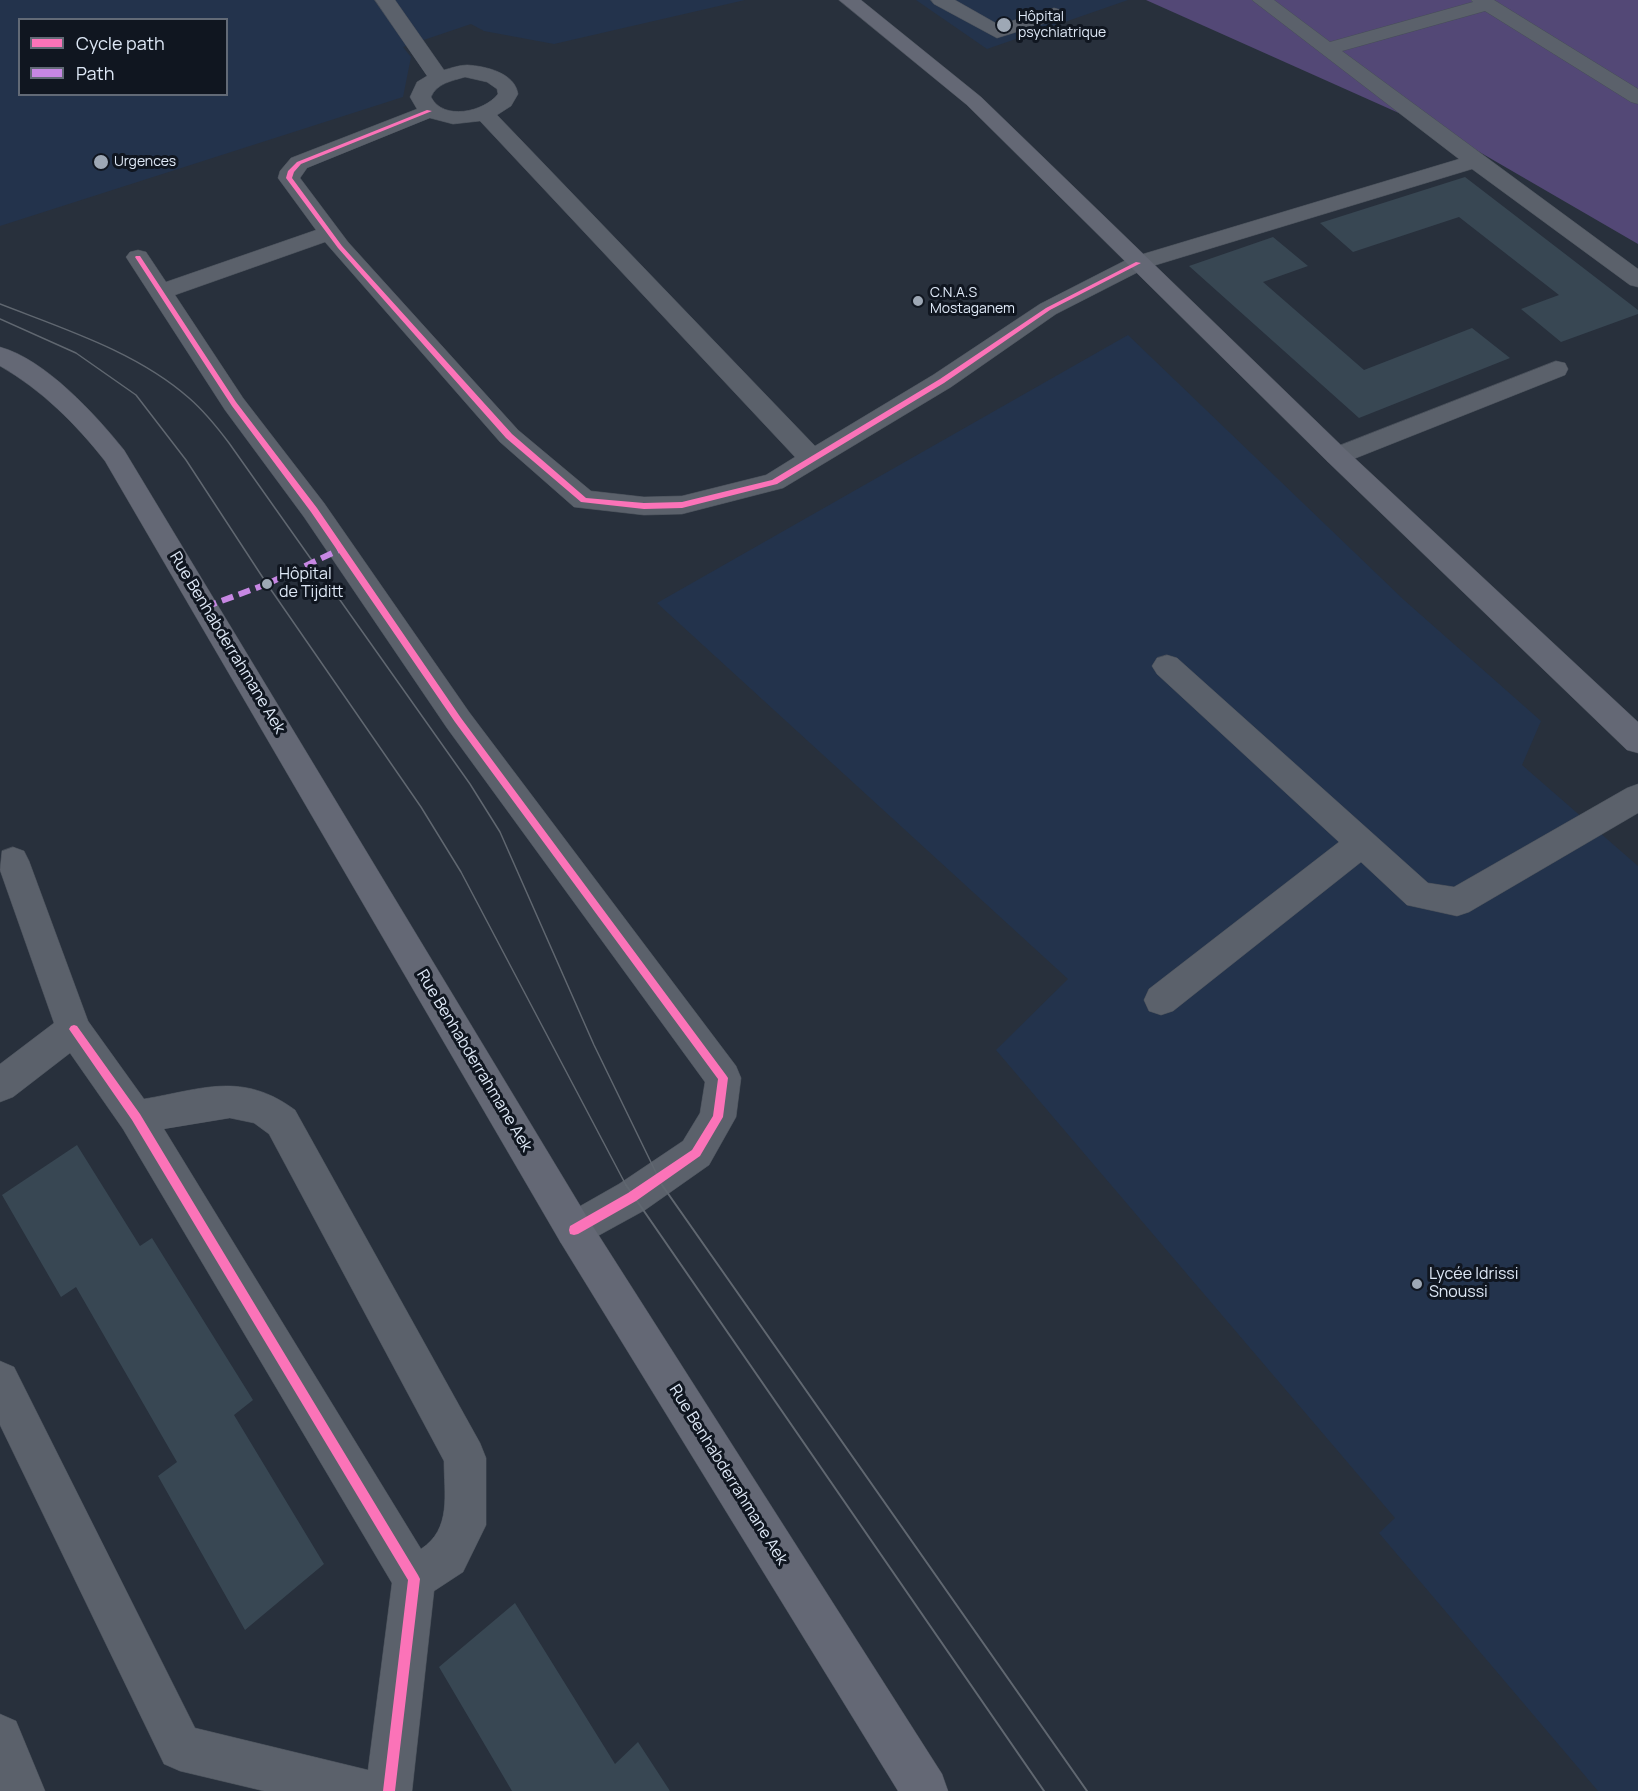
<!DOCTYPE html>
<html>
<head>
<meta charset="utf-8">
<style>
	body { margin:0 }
	#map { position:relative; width:1638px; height:1791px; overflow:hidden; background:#28303c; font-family:Manrope,sans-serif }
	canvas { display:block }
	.legend { position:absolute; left:18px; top:18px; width:210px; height:78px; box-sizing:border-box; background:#101620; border:2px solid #626a76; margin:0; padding:8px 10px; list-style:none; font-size:18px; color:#dee8f6 }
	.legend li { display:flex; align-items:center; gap:12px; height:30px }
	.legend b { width:30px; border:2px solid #626a76 }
</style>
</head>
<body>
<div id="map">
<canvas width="1638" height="1791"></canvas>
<ul class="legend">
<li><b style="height:8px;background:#fb73b8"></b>Cycle path</li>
<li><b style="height:8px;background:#c787e3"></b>Path</li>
</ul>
</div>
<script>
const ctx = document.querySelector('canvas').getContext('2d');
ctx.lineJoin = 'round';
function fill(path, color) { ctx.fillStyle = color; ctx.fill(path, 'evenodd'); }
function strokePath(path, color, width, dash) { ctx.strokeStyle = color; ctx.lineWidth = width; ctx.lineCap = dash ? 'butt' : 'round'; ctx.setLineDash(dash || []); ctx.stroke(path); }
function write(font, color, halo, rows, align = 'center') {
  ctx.font = font + ' Manrope,sans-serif'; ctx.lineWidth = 6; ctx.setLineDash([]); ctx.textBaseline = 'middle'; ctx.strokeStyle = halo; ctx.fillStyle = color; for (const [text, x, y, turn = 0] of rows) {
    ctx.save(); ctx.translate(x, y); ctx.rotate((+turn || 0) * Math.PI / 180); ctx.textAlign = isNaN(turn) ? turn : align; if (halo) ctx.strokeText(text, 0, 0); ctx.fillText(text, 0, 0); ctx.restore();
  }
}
const built = new Path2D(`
	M0,0H745L554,44L484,31L471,24L403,47L411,57L403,97L0,226ZM20,20H226V94H20Z
	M916,0H1128L987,49Z
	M1128,335L1404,600L1541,721L1522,765L1638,866V1791H1598L1379,1533L1395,1518L996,1050L1068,979L657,603Z`);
const forest = new Path2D(`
	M1146,0H1638V244L1457,139Z`);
const building = new Path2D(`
	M1465,177L1638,310V314L1561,342L1521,309L1559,295L1459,217L1353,252L1320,223Z
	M1273,237L1308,266L1263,282L1364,370L1472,328L1510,358L1359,418L1189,266Z
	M77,1145L140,1246L152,1238L253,1400L234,1415L324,1564L245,1630L158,1476L177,1462L76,1287L61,1297L2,1195Z
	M515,1603L615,1764L638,1742L670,1791H512L439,1667Z`);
const minor = new Path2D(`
	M375,0H395L444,70C451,68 460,65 467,65C486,66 515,73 518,94L511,106L497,115L815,446L933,375L1040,304L1130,258L1459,159L1252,0H1274L1330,42L1473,2L1471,0H1494L1638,89V104L1631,102L1485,11L1342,51L1638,269V287L1630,285L1472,169L1146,268L1056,314L951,387L783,488L682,514L644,515L574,507L500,442L325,242L175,295L243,398L324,503L469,712L736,1066L741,1078L736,1117L709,1165L645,1210L574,1249L561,1243L555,1230L561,1217L619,1184L683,1141L700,1113L705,1082L447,728L304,517L225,410L126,257L130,252L138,250L146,252L166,282L316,230L278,178L280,171L291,158L417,109L410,97L417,82L427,76ZM465,77L487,82L497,89L498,94C484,112 443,121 431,97C437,83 452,81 465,77ZM430,118L453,124L480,121L795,457L766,475L682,496L644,497L591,491L518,430L348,242L300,178L307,168Z
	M931,0H955L999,25L1054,8L1061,10L1064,14L1061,18L997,38L934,4Z
	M1556,361L1565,363L1568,369L1565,375L1346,462L1337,465L1328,462L1324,456L1328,450Z
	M1167,655L1177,658L1428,883L1454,887L1627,788L1638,784V813L1469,912L1457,916L1407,905L1361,862L1173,1011L1161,1015L1149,1011L1144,1000L1149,989L1339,842L1157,674L1152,666L1157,658Z
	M13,847L24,851L29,861L88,1021L144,1099C203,1089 242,1071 295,1110L480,1443L486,1458V1525L463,1572L434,1591L412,1791H264L180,1771L164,1764L0,1425V1361L14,1367L195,1728L368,1770L392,1583L123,1129L70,1053L13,1097L0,1102V1064L54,1023L0,870L2,851ZM230,1118L254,1123L269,1134L444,1461C444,1494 452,1529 421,1549L164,1129Z
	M0,1714L16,1721L45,1791H0Z`);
const major = new Path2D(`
	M839,0H861L981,97L1346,450L1638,722V753L1627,750L1328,462L967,105Z
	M0,347C45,359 96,415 124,450L587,1217L942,1774L948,1791H898L561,1243L105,461C76,424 42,390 0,366Z`);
const tramFar1 = new Path2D(`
	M0,304C64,329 137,352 189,398C204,411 217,427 229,443L470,784L500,832L594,1045L663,1187
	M0,319L76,353L136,395L186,460L267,584L421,807L461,872L627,1187`);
const tram = new Path2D(`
	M626,1185L1044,1791
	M662,1185L1087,1791`);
const quiet = new Path2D(`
	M205,607L267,584L341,549`);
const cycleway = new Path2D(`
	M427,110L432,111L301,164L294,172L292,178L342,246L512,434L586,498L644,503L682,502L772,480L940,379L1046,308L1136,262L1141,263L1050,310L944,383L777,484L682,508L644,509L581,502L506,438L338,248L286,178L288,171L297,162Z
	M136,256H140L236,402L317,508L461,718L726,1075L728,1078L723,1117L700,1156L636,1201L578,1234L574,1235L570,1234L569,1230L570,1226L628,1193L692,1150L713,1116L718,1079L455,722L311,512L232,406L135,257Z
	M74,1025L77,1026L140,1114L418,1575L420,1579L395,1791H383L408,1580L132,1120L71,1032L69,1029L71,1026Z`);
const markers = [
	[1004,25,8,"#9ea8b5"],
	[101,162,8,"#9ea8b5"],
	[918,301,6,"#9ea8b5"],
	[267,584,6,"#9ea8b5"],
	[1417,1284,6,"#9ea8b5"]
];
const farPoinames = [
	["Hôpital",1018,17],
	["psychiatrique",1018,33],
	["Urgences",114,162],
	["C.N.A.S",930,293],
	["Mostaganem",930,309]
];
const poiNames = [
	["Hôpital",279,575],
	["de Tijditt",279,593],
	["Lycée Idrissi",1429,1275],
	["Snoussi",1429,1293]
];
const streetNames = [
	["Rue Benhabderrahmane Aek",227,643,59],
	["Rue Benhabderrahmane Aek",474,1061,59],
	["Rue Benhabderrahmane Aek",728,1475,58]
];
fill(built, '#23334c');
fill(forest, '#534876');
fill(building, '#384753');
strokePath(minor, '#474e58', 1);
strokePath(major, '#474e58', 1);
fill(minor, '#5b616b');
fill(major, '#646875');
strokePath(tramFar1, '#606770', 1.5);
strokePath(tram, '#606770', 2);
strokePath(quiet, '#c787e3', 6, [12, 6]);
fill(cycleway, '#fb73b8');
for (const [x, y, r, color] of markers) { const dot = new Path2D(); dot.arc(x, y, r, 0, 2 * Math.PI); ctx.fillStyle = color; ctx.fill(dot); strokePath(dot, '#101620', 2); }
write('14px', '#dee8f6', '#101620', farPoinames, 'left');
write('16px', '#dee8f6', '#101620', poiNames, 'left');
write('16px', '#dee8f6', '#101620', streetNames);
</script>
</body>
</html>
